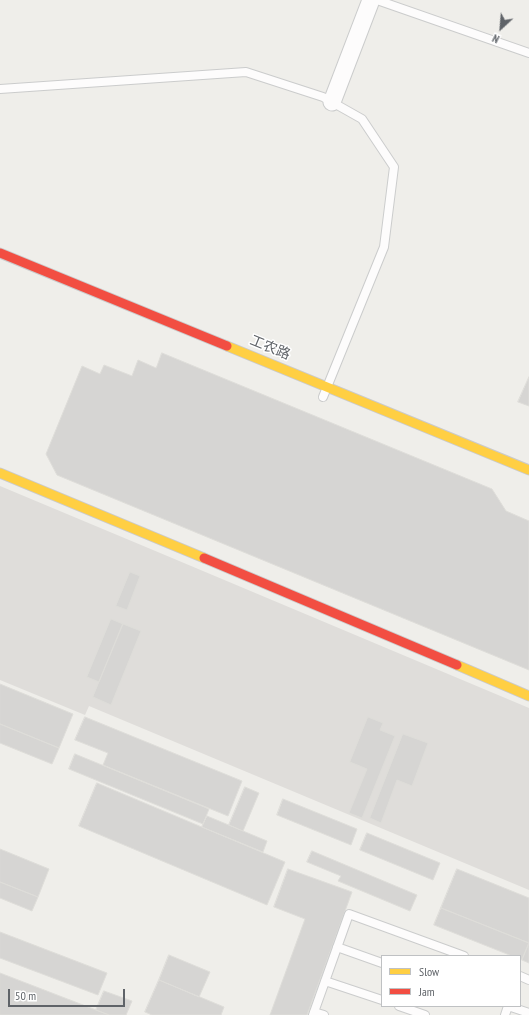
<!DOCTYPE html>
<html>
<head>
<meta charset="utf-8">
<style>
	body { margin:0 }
	#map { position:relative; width:529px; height:1015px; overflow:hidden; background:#efeeea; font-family:"PT Sans Narrow",sans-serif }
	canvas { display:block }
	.legend { position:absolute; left:381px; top:955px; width:140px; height:52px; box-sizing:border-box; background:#fff; border:1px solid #bfc1c3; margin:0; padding:5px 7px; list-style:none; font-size:12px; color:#5f6368 }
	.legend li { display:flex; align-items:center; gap:8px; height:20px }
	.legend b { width:20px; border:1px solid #bfc1c3 }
	.north { position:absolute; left:481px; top:8px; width:40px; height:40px; -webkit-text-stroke:3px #fff; paint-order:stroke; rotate:206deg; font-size:11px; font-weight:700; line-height:16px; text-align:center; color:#5f6368 }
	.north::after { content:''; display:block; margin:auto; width:14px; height:18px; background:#5f6368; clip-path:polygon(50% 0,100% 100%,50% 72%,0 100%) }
	.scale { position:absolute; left:8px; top:989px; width:117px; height:18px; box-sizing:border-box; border:2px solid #5f6368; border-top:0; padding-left:5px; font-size:12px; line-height:14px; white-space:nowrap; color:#5f6368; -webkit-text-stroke:3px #fff; paint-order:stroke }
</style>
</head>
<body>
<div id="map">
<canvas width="529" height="1015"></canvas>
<ul class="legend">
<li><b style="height:5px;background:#ffcf43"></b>Slow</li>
<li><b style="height:5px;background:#f24e42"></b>Jam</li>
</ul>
<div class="north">N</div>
<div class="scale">50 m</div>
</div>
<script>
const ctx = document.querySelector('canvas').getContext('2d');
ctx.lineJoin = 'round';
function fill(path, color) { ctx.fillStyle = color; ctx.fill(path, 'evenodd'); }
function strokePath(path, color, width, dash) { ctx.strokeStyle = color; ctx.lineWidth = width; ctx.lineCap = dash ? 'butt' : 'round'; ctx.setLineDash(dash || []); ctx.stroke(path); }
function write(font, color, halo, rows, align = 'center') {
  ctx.font = font + ' "PT Sans Narrow","Noto Sans SC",sans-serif'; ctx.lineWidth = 3; ctx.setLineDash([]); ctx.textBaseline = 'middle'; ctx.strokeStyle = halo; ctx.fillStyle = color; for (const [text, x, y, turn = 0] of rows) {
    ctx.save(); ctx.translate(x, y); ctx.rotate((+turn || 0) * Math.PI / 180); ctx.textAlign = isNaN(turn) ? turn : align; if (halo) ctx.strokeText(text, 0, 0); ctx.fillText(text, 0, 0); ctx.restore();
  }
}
const industrial = new Path2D(`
	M0,486L153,550L529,708V890L89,706L85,715L0,680Z`);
const building = new Path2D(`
	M162,353L492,489L506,511L529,521V670L57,475L46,454L82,366L100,374L104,365L132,376L138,360L156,368Z
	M529,377V406L518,402Z
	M130,572L140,576L127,610L116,606Z
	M111,619L123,624L99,682L87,677Z
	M123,624L141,631L111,705L93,697Z
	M0,684L73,714L59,748L0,724Z
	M85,717L242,781L228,816L103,765L108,753L75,740Z
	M368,717L383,723L380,730L395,736L362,818L349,813L367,769L350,762Z
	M0,724L59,748L52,764L0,743Z
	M403,734L428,743L412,786L397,780L381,823L370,818Z
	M75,754L209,809L203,824L69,769Z
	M97,783L285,862L267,905L79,826Z
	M245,787L259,793L243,831L229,825Z
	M283,799L357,829L351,845L277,815Z
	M207,816L267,841L263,852L202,827Z
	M367,833L440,863L433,880L360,850Z
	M0,849L49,869L38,897L0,882Z
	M312,851L417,895L410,911L338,881L341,876L307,862Z
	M288,869L352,892L307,1015H270L305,919L274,907Z
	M457,869L529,898V943L441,908Z
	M0,882L38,897L32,911L0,898Z
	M441,908L529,943L522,960L520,959V956H512L434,925Z
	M0,932L107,973L98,995L0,958Z
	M529,943V963L522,960Z
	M169,955L210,972L199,997L159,980Z
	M0,973L96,1010L109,1015H0Z
	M159,980L224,1007L221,1015H152L145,1012Z
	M104,991L132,1001L126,1015H109L96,1010Z`);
const lane = new Path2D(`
	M377,0L529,53
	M0,89L246,72L323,97L362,119L394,167L384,247L323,397
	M337,947L382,963
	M520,976L529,980
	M325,981L382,1000
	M399,1006L425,1015
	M314,1012L324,1015
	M313,1015L349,914L464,956
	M505,1015L508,1006L529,1013`);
const street = new Path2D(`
	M332,102L371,0`);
const slow = new Path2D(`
	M227,346L529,470
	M0,473L204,558
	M457,665L529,696`);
const jam = new Path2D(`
	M0,253L227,346
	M204,558L457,665`);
const streetNames = [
	["工农路",270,348,22]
];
fill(industrial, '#dfddda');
fill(building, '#d6d5d3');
strokePath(building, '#deddd9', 1);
strokePath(lane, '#cbcccc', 10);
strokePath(street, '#cbcccc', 19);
strokePath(slow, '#cacacb', 11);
strokePath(jam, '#cacacb', 11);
strokePath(lane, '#fdfcfc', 8);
strokePath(street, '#fdfcfc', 17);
strokePath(slow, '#ffcf43', 9);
strokePath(jam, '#f24e42', 9);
write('14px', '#5f6368', '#fff', streetNames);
</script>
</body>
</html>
